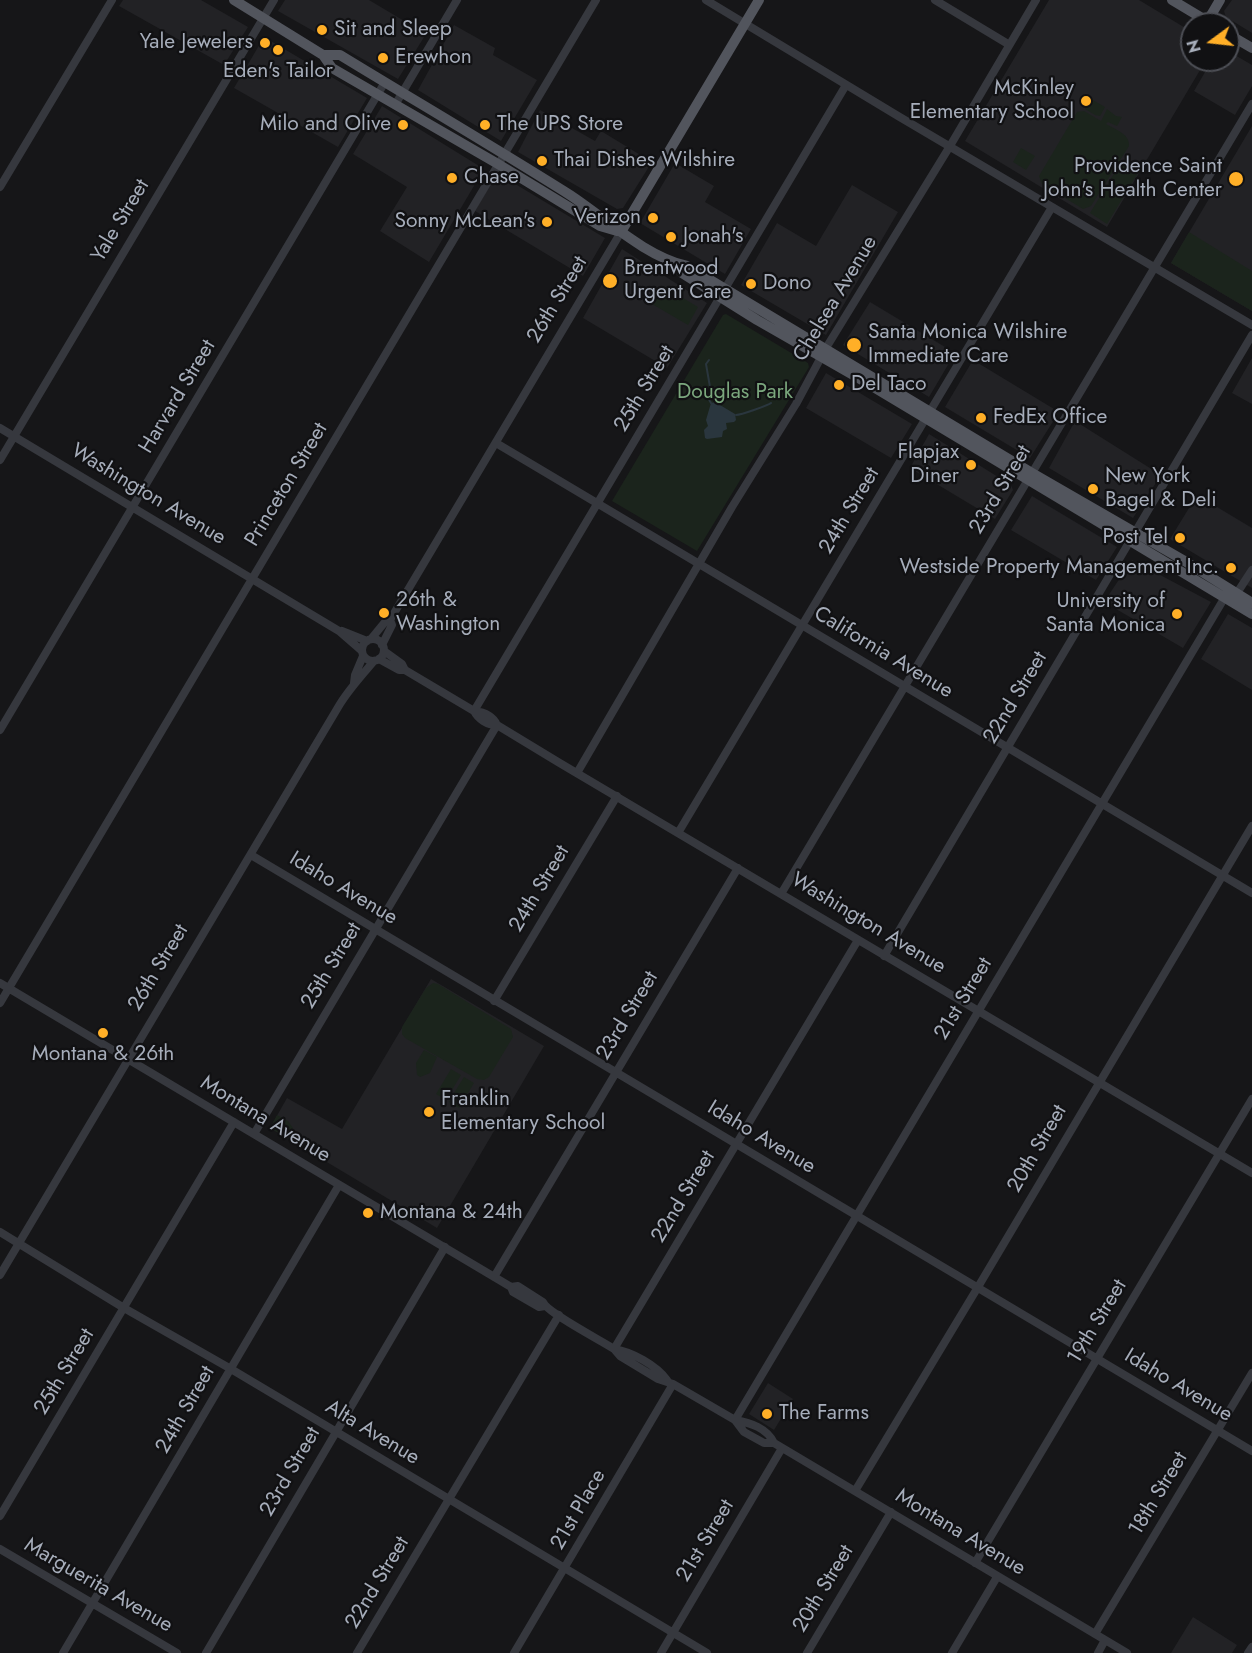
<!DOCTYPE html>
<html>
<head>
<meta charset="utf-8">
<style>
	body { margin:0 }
	#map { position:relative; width:1252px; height:1653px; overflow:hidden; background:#161618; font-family:Jost,sans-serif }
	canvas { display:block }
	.north { position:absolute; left:1180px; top:12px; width:60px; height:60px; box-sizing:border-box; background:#111113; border:2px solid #4d4f56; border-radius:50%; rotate:255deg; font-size:16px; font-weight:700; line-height:24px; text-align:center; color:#a6adba }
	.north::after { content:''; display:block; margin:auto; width:21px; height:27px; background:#ffaf27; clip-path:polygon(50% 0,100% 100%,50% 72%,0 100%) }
</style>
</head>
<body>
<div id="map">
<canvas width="1252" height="1653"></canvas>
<div class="north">N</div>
</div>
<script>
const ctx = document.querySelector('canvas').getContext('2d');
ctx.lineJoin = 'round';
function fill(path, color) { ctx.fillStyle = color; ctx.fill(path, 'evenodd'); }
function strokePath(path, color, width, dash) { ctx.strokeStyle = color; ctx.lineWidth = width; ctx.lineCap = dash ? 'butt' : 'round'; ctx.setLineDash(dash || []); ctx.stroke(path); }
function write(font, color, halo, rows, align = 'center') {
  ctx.font = font + ' Jost,sans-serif'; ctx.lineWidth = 4.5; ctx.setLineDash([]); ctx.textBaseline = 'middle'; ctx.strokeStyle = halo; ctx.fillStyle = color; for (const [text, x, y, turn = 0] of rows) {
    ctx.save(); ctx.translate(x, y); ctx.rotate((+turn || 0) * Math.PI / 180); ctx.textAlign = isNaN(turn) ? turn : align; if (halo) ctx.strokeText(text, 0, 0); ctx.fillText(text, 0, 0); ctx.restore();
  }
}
const built = new Path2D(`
	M123,0H201L248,27L224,65L119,6Z
	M285,0H369L426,34L398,79L278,11Z
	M1049,0H1139L1192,32V60H1206L1107,227L965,141Z
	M1232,0H1252V33L1226,17L1224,11Z
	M454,25L495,48L493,55L537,80L501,141L418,90Z
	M264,37L367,98L338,147L234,88Z
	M1228,51L1252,65V86L1235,115L1194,91L1212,60H1228Z
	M382,106L484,169L429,262L380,231L407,187L353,154Z
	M540,110L595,141L601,131L652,162L623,208L617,209L518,152Z
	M1252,126V311L1171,263Z
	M675,163L714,186L705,202L751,229L725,274L640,223Z
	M497,173L605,238L583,276L475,211Z
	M852,185L898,212L826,335L741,285L777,223L816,246Z
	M622,249L707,303L667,368L583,318Z
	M870,302L955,353L929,397L843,345Z
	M1252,358V404L1232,393Z
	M973,360L1059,412L1030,458L945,407Z
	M826,373L912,424L891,458L806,408Z
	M1075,421L1161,475L1133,518L1049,468Z
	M929,434L1011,485L1013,490L995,519L910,468Z
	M1197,495L1252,528V588L1170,539Z
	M1032,496L1117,547L1096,580L1011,530Z
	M1132,560L1211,602L1183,648L1104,602Z
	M1228,614L1252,628V690L1201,659Z
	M431,979L544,1046L437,1228L270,1128L287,1098L342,1129Z
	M768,1383L793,1399L774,1430L749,1414Z
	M1193,1617L1237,1645L1232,1653H1171Z`);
const green = new Path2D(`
	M1083,98L1089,102L1091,99L1105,107L1100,116L1095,115L1085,109V105L1081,103Z
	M1107,109L1116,116L1122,117L1117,126L1108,122L1106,124C1116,130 1130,134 1129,146L1091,206L1083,209L1042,184L1039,176L1077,112L1084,111L1101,121Z
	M1021,148L1035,156L1026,170L1013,162Z
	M1121,162L1138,173L1107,224L1090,213Z
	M1189,232L1252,271V311L1171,263Z
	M663,286L698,307L688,325L652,304Z
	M726,314L808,363L809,367L697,551L612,501L723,315Z
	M433,983L438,984L511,1029L513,1037L489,1077L484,1080L477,1079L405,1038L402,1034V1027L426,988Z
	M424,1050L437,1057L430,1073L420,1077L417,1075L416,1063Z
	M451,1069L461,1075L446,1100L436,1094Z
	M464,1077L474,1083L459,1108L449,1102L454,1094L463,1099L454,1093Z
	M277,1115L288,1121L293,1128L287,1138L270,1128Z`);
const water = new Path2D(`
	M715,402L735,414L736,420L734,422L726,423L727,429L723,431L722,437L707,439L705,438L704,430L708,426L706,420L711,403Z`);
const stream = new Path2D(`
	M709,360L706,364L710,387L707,396L711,403
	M736,415C741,415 769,405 771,403`);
const minor = new Path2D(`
	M706,0L898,116L1252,325
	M935,0L1008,44
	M395,105L457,0
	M0,187L112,0
	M0,428L339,631L362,651
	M496,443L1252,893
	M0,460L274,0
	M1237,593L1252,570
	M342,631L367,641
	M371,639L385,622L390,620L621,232
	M362 650a11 11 0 1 1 22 0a11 11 0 1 1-22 0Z
	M382,645L392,625L390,620
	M384,651L402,664L405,670
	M379,659L399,670H405L474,711C483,712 493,716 497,725L558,762L1252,1173
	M354,683L355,675L363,656
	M474,711L846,85
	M474,711C478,719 487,725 497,725
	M0,730L385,82
	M577,773L732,507L796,404L826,348L950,146L1036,0
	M678,833L1052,207
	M251,855L1252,1451
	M781,894L1252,104
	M884,956L1252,335
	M0,983L501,1281L511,1287L518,1286L543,1302C546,1312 602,1341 614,1349C632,1352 656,1365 667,1380
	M494,1001L617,796
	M0,1003L596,0
	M254,1134L497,725
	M0,1232L124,1308L231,1369L707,1653
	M0,1275L340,704C350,688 362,675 374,661
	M494,1277L738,868
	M511,1287L513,1292L539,1307L545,1306
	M614,1349L620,1356L658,1379L673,1384L735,1420L744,1432L764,1443H774L1127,1653
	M614,1349L858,940
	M735,1420L1225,597
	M735,1420C751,1423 767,1428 774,1443
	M855,1491L978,1287L1252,826
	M0,1516L234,1122
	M0,1549L177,1653
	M975,1563L1252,1099
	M1095,1634L1252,1373
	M63,1653L339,1185
	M206,1653L445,1247
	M357,1653L559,1315
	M514,1653L673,1384
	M661,1653L782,1448
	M807,1653L891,1512
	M952,1653L997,1577
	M1098,1653L1105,1640
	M1248,1653L1252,1647`);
const major = new Path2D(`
	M234,0L323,55L332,68L498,164L600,226L617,231
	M1172,0L1212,24
	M1207,22L1220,0
	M1228,34L1252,48
	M323,55H340C417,102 494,147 570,195C605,218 646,257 687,266L1032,473L1183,560L1252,603
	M621,232L759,0
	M674,263L682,273L757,320L860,379L1252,614`);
const markers = [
	[322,30,6,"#ffaf27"],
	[265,43,6,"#ffaf27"],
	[278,50,6,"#ffaf27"],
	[383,58,6,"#ffaf27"],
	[1086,101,6,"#ffaf27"],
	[403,125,6,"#ffaf27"],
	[485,125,6,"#ffaf27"],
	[542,161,6,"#ffaf27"],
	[452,178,6,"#ffaf27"],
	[1236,179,8,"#ffaf27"],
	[653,218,6,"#ffaf27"],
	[547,222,6,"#ffaf27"],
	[671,237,6,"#ffaf27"],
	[610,281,8,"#ffaf27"],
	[751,284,6,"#ffaf27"],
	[854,345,8,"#ffaf27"],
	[839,385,6,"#ffaf27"],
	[981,418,6,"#ffaf27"],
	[971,465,6,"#ffaf27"],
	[1093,489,6,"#ffaf27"],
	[1180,538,6,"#ffaf27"],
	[1231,568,6,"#ffaf27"],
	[384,613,6,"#ffaf27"],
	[1177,614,6,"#ffaf27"],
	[103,1033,6,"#ffaf27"],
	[429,1112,6,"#ffaf27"],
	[368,1213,6,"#ffaf27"],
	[767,1414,6,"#ffaf27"]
];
const poiNames = [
	["Sit and Sleep",334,30],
	["Yale Jewelers",253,43,"right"],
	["Erewhon",395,58],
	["Eden's Tailor",278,72,"center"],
	["McKinley",1074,89,"right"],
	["Elementary School",1074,113,"right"],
	["Milo and Olive",391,125,"right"],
	["The UPS Store",497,125],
	["Thai Dishes Wilshire",554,161],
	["Providence Saint",1222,167,"right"],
	["John's Health Center",1222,191,"right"],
	["Chase",464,178],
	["Verizon",641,218,"right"],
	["Sonny McLean's",535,222,"right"],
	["Jonah's",683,237],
	["Brentwood",624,269],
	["Urgent Care",624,293],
	["Dono",763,284],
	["Santa Monica Wilshire",868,333],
	["Immediate Care",868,357],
	["Del Taco",851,385],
	["FedEx Office",993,418],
	["Flapjax",959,453,"right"],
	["Diner",959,477,"right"],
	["New York",1105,477],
	["Bagel & Deli",1105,501],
	["Post Tel",1168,538,"right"],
	["Westside Property Management Inc.",1219,568,"right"],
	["26th &",396,601],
	["Washington",396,625],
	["University of",1165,602,"right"],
	["Santa Monica",1165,626,"right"],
	["Montana & 26th",103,1055,"center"],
	["Franklin",441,1100],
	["Elementary School",441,1124],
	["Montana & 24th",380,1213],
	["The Farms",779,1414]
];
const streetNames = [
	["Yale Street",121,221,-59],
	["Chelsea Avenue",836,299,-59],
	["26th Street",558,300,-59],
	["25th Street",645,389,-59],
	["Harvard Street",178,397,-59],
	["Princeton Street",287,485,-59],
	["23rd Street",1001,490,-59],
	["Washington Avenue",148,495,31],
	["24th Street",850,511,-59],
	["California Avenue",883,653,31],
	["22nd Street",1016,698,-59],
	["Idaho Avenue",343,889,31],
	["24th Street",540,889,-59],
	["Washington Avenue",868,924,31],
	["25th Street",332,966,-59],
	["26th Street",159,968,-59],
	["21st Street",964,999,-59],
	["23rd Street",628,1016,-59],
	["Montana Avenue",265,1120,31],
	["Idaho Avenue",761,1138,31],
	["20th Street",1038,1149,-60],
	["22nd Street",684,1197,-59],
	["19th Street",1098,1322,-59],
	["25th Street",65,1372,-59],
	["Idaho Avenue",1178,1386,31],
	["24th Street",186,1410,-60],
	["Alta Avenue",372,1433,31],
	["23rd Street",291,1472,-60],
	["18th Street",1159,1494,-59],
	["21st Place",579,1510,-60],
	["Montana Avenue",960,1533,31],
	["21st Street",706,1541,-59],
	["22nd Street",378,1583,-59],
	["Marguerita Avenue",98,1586,30],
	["20th Street",824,1589,-59]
];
const parkNames = [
	["Douglas Park",735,393]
];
fill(built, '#222225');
fill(green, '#1b241c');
fill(water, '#2a363e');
strokePath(stream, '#2a363e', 2);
strokePath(minor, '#36383e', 8);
strokePath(major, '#52555d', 10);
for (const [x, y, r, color] of markers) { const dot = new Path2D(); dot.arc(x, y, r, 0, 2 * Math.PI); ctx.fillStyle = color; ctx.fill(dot); strokePath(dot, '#111113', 2); }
write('21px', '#a6adba', '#111113', poiNames, 'left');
write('21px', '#a6adba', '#111113', streetNames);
write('21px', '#7ba77d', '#111113', parkNames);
</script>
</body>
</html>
